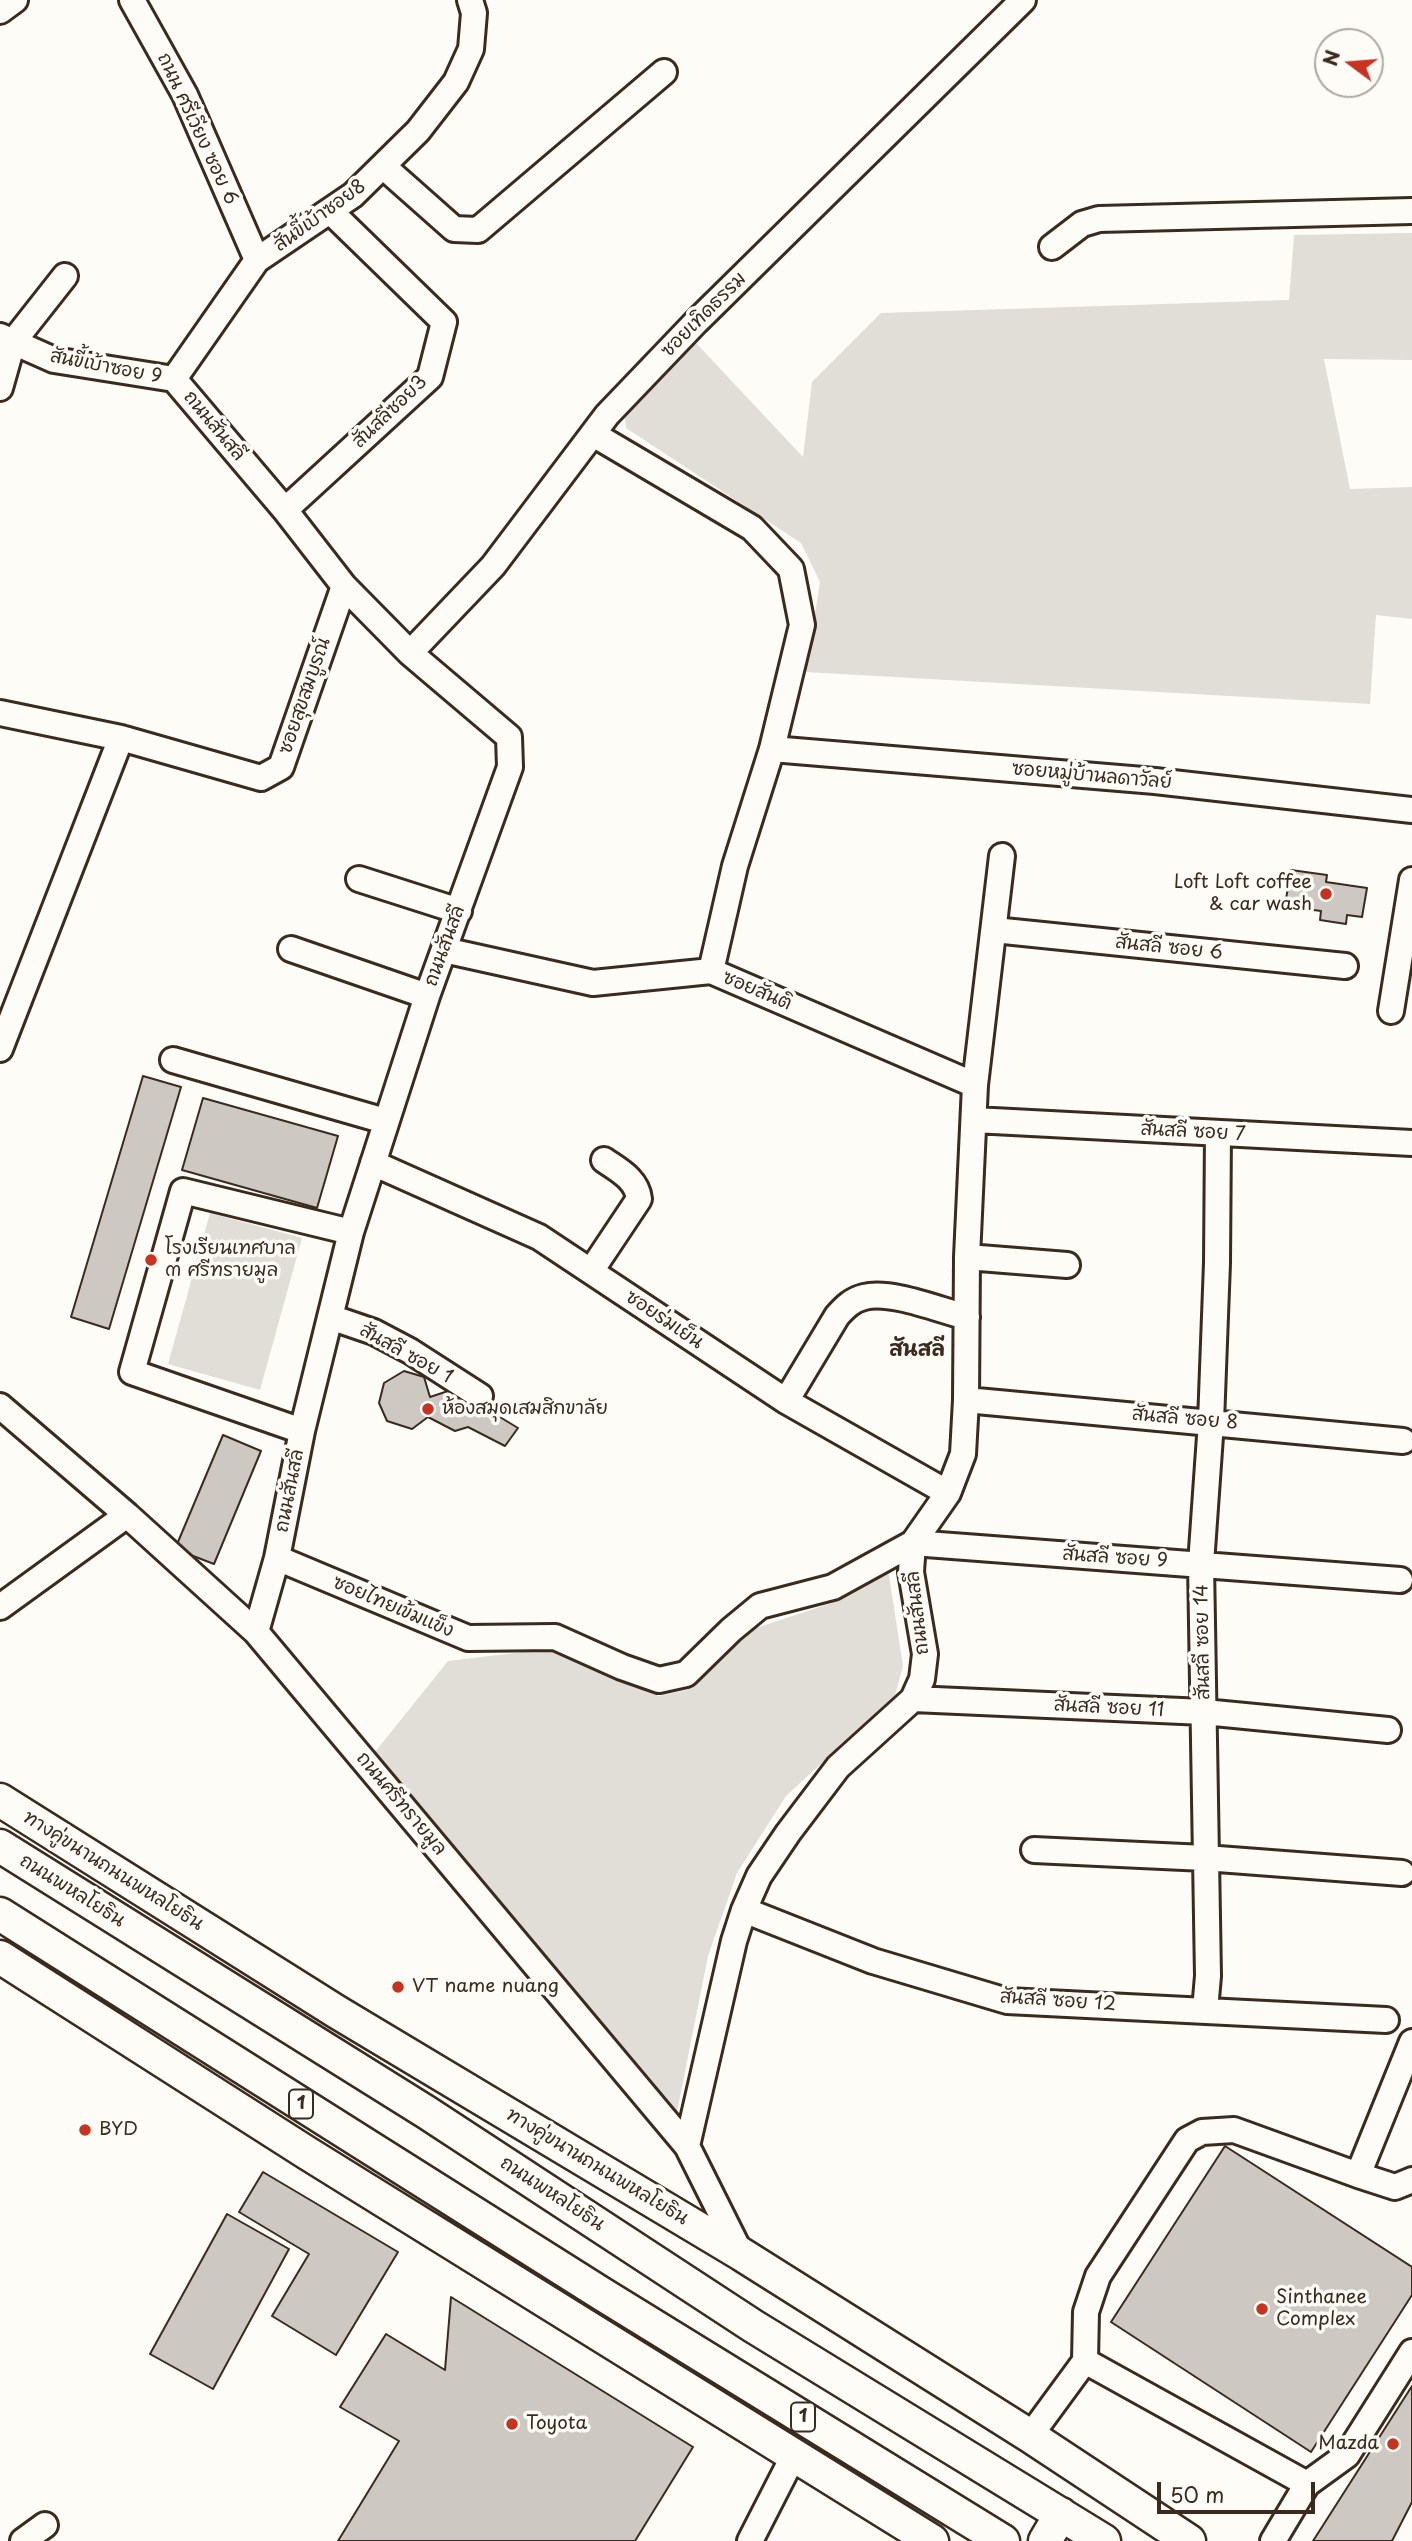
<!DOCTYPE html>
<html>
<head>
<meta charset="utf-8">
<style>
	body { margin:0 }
	#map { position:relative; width:1412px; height:2541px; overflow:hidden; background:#fdfcf7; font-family:"Playpen Sans",sans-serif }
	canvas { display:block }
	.north { position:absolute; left:1314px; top:28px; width:70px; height:70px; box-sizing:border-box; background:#fdfcf7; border:2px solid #afa8a0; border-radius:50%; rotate:286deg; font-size:19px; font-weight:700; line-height:28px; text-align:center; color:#3b2a1e }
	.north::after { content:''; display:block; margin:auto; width:24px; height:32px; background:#c8321e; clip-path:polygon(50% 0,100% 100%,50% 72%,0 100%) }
	.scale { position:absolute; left:1157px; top:2482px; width:158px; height:32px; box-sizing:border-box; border:4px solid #3b2a1e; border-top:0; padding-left:9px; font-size:21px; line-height:24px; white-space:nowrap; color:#3b2a1e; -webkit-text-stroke:5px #fdfcf7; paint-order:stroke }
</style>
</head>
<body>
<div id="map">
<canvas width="1412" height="2541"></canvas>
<div class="north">N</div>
<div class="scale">50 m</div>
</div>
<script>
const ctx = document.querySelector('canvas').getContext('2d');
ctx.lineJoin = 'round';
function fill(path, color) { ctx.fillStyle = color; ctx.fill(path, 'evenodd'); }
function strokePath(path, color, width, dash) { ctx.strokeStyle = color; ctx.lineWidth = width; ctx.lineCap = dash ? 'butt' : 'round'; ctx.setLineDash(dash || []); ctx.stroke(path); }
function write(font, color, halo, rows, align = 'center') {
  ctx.font = font + ' "Playpen Sans","Playpen Sans Thai",sans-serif'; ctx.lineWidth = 7; ctx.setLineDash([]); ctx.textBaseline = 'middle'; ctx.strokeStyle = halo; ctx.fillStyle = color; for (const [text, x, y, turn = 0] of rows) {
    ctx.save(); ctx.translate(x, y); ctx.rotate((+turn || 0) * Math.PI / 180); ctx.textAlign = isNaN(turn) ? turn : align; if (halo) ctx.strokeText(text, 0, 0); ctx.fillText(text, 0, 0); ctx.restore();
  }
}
const green = new Path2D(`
	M1412,233V360L1324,359L1350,489L1412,487V619L1376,615L1370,704L806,672L820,582L801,543L626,428L624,411L696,343L803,457L812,382L881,313L1289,300L1294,235Z
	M210,1213L302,1238L260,1390L168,1364Z
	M888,1569L903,1666L895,1695L786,1796L737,1873L708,1956L676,2117L375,1752L448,1661L548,1649L659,1696L687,1690L756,1628L832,1603Z`);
const building = new Path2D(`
	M1291,870L1327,875L1326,882L1367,888L1362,917L1347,915L1346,924L1320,920L1321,911L1306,909L1307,902L1286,899Z
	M143,1076L181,1087L109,1329L71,1317Z
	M203,1098L338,1136L317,1208L182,1170Z
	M404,1371L424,1377L430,1397L454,1389L472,1397L474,1411L483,1413L485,1408L518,1428L505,1446L468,1427L455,1431L428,1417L412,1429L387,1421L379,1403L384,1383Z
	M223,1435L261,1451L214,1564L175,1549Z
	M1225,2146L1412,2267V2295L1311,2452L1111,2322Z
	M263,2172L398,2252L336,2355L272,2316L309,2254L239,2212Z
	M227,2214L289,2249L213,2389L150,2354Z
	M451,2297L693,2447L635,2541H338L399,2441L340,2407L386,2334L445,2370Z
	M1412,2386V2502L1392,2541H1313Z`);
const minor = new Path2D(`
	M132,0L185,95L257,260
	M0,11L15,0
	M384,167L454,229L478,230L664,72
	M1052,247L1082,224L1099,219L1412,211
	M0,336L54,360L174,379
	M174,379L285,510L344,586L410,653L509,737L510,767L427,996L351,1232L302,1431L277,1558L256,1632
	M174,379L257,260L353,195L418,131L456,82L471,49L474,13L470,0
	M0,388L13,342L65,276
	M593,434L752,528L791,569L802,625L772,749L735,866L711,971
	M285,510L430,377L444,322L330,211
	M410,653L493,566L607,415L696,322L1023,0
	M0,713L121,738
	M772,749L1155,781L1412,810
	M359,879L459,911
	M994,930L1345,966
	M291,949L427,996
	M444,950L593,983L711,971L975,1085
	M1391,1011L1412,880
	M0,1049L121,738L261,778L281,767L344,586
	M173,1060L385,1121
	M974,1120L1412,1143
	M373,1163L539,1237L786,1401L948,1493
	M967,1257L1067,1265
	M591,1271L639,1199C637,1179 618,1170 604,1160
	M330,1317L374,1332L410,1351L480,1396
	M966,1400L1403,1441
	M786,1401L837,1316C845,1307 852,1300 864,1297C891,1290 939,1310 967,1317
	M0,1406L127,1515L256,1632L687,2146L741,2254
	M302,1431L132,1372L183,1191L351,1232
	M277,1558L468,1638L555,1637L622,1667L659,1680L686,1674L731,1630L760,1606L833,1587L913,1543L1400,1580
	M0,1607L127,1515
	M913,1699L1204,1712L1388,1730
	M1034,1850L1205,1858L1402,1873
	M744,1910L873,1961L1007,2001L1386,2020
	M1205,2010L1208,1976L1201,1564L1211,1422L1217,1263L1218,1133
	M687,2146L734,1941L744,1910L759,1876L788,1833L838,1767L913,1699L922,1679L925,1654L911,1572L913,1543L948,1493L963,1454L966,1400L967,1257L975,1085L1002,856
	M1358,2175L1395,2187L1412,2180
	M1085,2361L1307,2484
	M1030,2436L1085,2361L1086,2312L1098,2276L1187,2140L1202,2132L1234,2130L1358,2175L1412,2042
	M23,2541L45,2525
	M750,2541L794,2455
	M1273,2541L1307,2484L1347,2455L1412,2352`);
const major = new Path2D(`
	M0,1800L337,2012L741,2254L1030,2436L1189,2541
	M0,1846L426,2112L753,2326L1104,2541
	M0,1914L602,2294L1003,2541
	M0,1957L307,2153L932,2541
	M1045,2541L1061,2514`);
const markers = [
	[1326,894,7,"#c8321e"],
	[151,1260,7,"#c8321e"],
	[428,1409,7,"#c8321e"],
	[398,1987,7,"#c8321e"],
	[85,2130,7,"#c8321e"],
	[1262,2309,7,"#c8321e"],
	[512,2424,7,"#c8321e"],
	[1393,2444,7,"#c8321e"]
];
const shields = [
	[301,2104,24],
	[803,2417,24]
];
const shieldNames = [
	["1",301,2104],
	["1",803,2417]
];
const streetNames = [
	["ถนน ศรีเวียง ซอย 6",197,129,65],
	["สันขี้เบ้าซอย8",320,216,-36],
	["ซอยเทิดธรรม",704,315,-45],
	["สันขี้เบ้าซอย 9",106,367,11],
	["สันสลีซอย3",390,412,-44],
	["ถนนสันสลี",214,426,50],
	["ซอยสุขสมบูรณ์",305,696,-71],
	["ซอยหมู่บ้านลดาวัลย์",1092,776,5],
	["ถนนสันสลี",445,946,-70],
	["สันสลี ซอย 6",1169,948,6],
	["ซอยสันติ",757,991,23],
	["สันสลี ซอย 7",1193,1132,3],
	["ซอยร่มเย็น",664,1320,34],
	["สันสลี ซอย 1",406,1354,29],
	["สันสลี ซอย 8",1185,1419,5],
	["ถนนสันสลี",290,1491,-79],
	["สันสลี ซอย 9",1115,1558,4],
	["ซอยไทยเข้มแข็ง",393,1607,23],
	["ถนนสันสลี",918,1613,-97],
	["สันสลี ซอย 14",1203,1642,-91],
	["สันสลี ซอย 11",1109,1708,3],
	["ถนนศรีทรายมูล",401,1804,50],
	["ทางคู่ขนานถนนพหลโยธิน",113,1871,32],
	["ถนนพหลโยธิน",72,1891,32],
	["สันสลี ซอย 12",1058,2001,4],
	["ทางคู่ขนานถนนพหลโยธิน",597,2167,31],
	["ถนนพหลโยธิน",552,2194,33]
];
const poiNames = [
	["Loft Loft coffee",1312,883,"right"],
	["& car wash",1312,905,"right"],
	["โรงเรียนเทศบาล",165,1249],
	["๓ ศรีทรายมูล",165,1271],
	["ห้องสมุดเสมสิกขาลัย",442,1409],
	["VT name nuang",412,1987],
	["BYD",99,2130],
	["Sinthanee",1276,2298],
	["Complex",1276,2320],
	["Toyota",526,2424],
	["Mazda",1379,2444,"right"]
];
const neighbourhoodNames = [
	["สันสลี",917,1350]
];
fill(green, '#e1ded7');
fill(building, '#cdc8c2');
strokePath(building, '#3b2a1e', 2);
strokePath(minor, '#3b2a1e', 30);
strokePath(major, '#3b2a1e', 37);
strokePath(minor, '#fdfcf7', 24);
strokePath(major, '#fdfcf7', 32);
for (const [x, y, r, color] of markers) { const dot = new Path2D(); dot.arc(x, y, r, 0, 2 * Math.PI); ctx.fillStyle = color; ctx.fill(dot); strokePath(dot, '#fdfcf7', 2.5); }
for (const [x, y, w] of shields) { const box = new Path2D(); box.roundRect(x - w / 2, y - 14.5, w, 29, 5); ctx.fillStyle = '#fdfcf7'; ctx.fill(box); strokePath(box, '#3b2a1e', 2); }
write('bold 18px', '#3b2a1e', null, shieldNames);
write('19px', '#3b2a1e', '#fdfcf7', streetNames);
write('19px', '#3b2a1e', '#fdfcf7', poiNames, 'left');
write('bold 21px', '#3b2a1e', '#fdfcf7', neighbourhoodNames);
</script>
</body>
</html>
